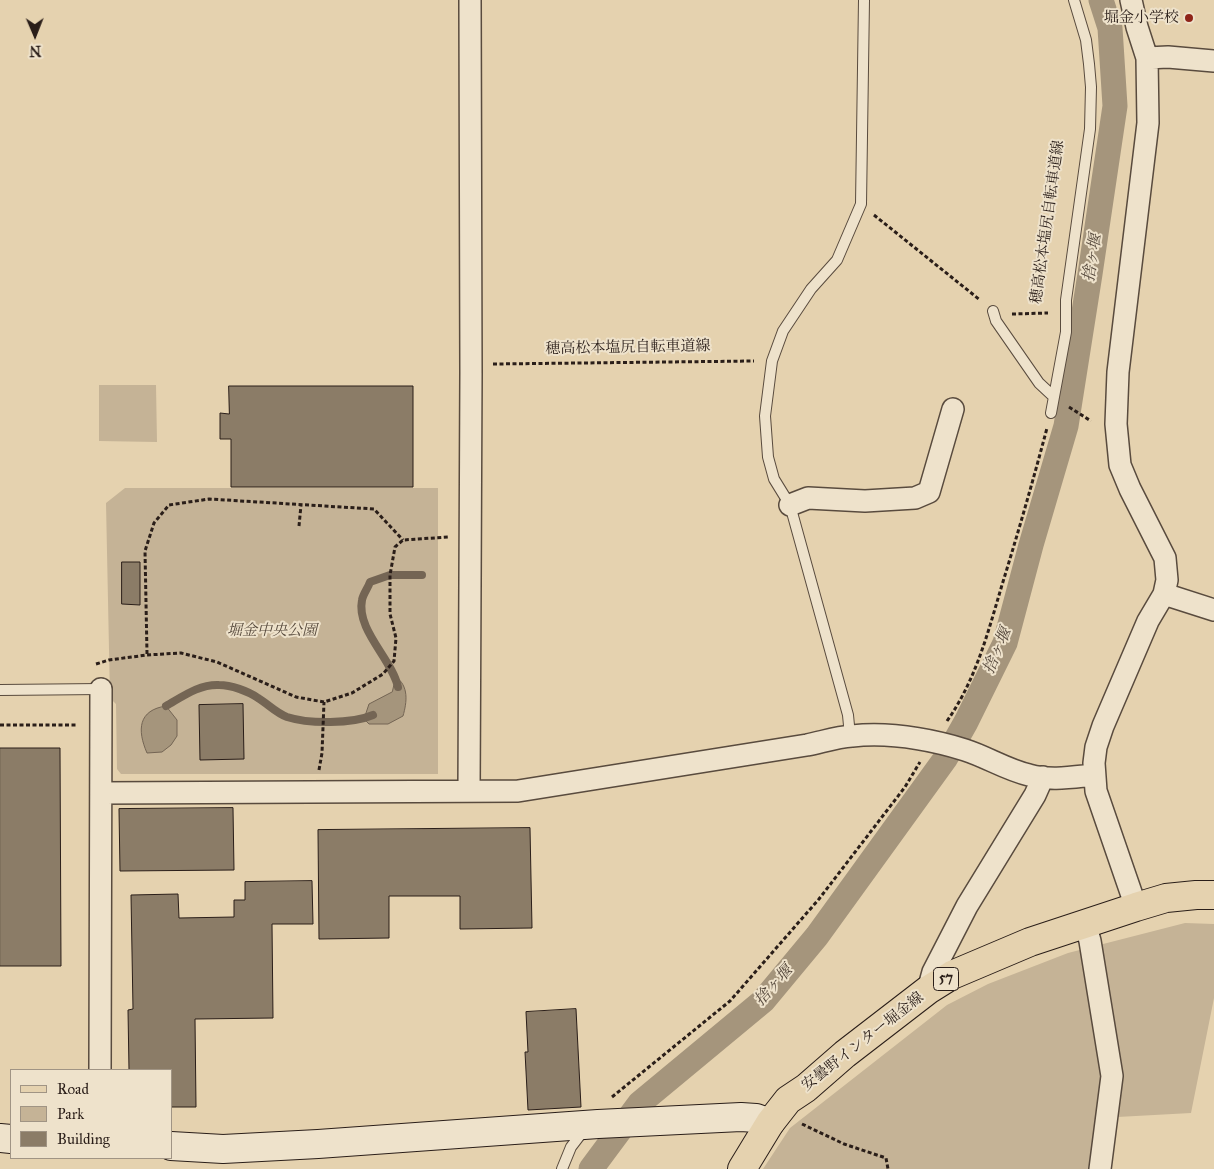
<!DOCTYPE html>
<html>
<head>
<meta charset="utf-8">
<style>
	body { margin:0 }
	#map { position:relative; width:1214px; height:1169px; overflow:hidden; background:#e5d2af; font-family:"IM FELL Great Primer",serif }
	canvas { display:block }
	.legend { position:absolute; left:10px; top:1069px; width:162px; height:90px; box-sizing:border-box; background:#eee2cb; border:1px solid #a09484; margin:0; padding:6px 9px; list-style:none; font-size:15px; color:#2a1e19 }
	.legend li { display:flex; align-items:center; gap:10px; height:25px }
	.legend b { width:25px; border:1px solid #a09484 }
	.north { position:absolute; left:10px; top:10px; width:50px; height:50px; -webkit-text-stroke:4px #eee2cb; paint-order:stroke; rotate:179deg; font-size:14px; font-weight:700; line-height:20px; text-align:center; color:#2a1e19 }
	.north::after { content:''; display:block; margin:auto; width:18px; height:22px; background:#2a1e19; clip-path:polygon(50% 0,100% 100%,50% 72%,0 100%) }
</style>
</head>
<body>
<div id="map">
<canvas width="1214" height="1169"></canvas>
<ul class="legend">
<li><b style="height:6px;background:#e5d2af"></b>Road</li>
<li><b style="height:14px;background:#c5b396"></b>Park</li>
<li><b style="height:14px;background:#8b7c67"></b>Building</li>
</ul>
<div class="north">N</div>
</div>
<script>
const ctx = document.querySelector('canvas').getContext('2d');
ctx.lineJoin = 'round';
function fill(path, color) { ctx.fillStyle = color; ctx.fill(path, 'evenodd'); }
function strokePath(path, color, width, dash) { ctx.strokeStyle = color; ctx.lineWidth = width; ctx.lineCap = dash ? 'butt' : 'round'; ctx.setLineDash(dash || []); ctx.stroke(path); }
function write(font, color, halo, rows, align = 'center') {
  ctx.font = font + ' "IM FELL Great Primer","Noto Serif JP",serif'; ctx.lineWidth = 4; ctx.setLineDash([]); ctx.textBaseline = 'middle'; ctx.strokeStyle = halo; ctx.fillStyle = color; for (const [text, x, y, turn = 0] of rows) {
    ctx.save(); ctx.translate(x, y); ctx.rotate((+turn || 0) * Math.PI / 180); ctx.textAlign = isNaN(turn) ? turn : align; if (halo) ctx.strokeText(text, 0, 0); ctx.fillText(text, 0, 0); ctx.restore();
  }
}
const green = new Path2D(`
	M99,385H156L157,442L99,441Z
	M125,488H438V774H121L117,769L116,704L110,698L106,503Z
	M1185,923L1214,924V998L1191,1113L1099,1118L1095,1169H763L790,1128L947,1005L988,984L1068,953Z`);
const water = new Path2D(`
	M396,677C409,686 407,702 403,716L388,724H369L364,719L369,704L392,692Z
	M166,706L177,720V736L171,745L162,752L147,753C137,730 138,710 166,706Z`);
const stream = new Path2D(`
	M398,687C392,659 356,630 362,600C363,594 368,588 370,582L390,575H422
	M166,706C182,697 199,684 219,685C231,685 248,691 258,698C268,704 276,713 287,717C309,724 352,724 373,715`);
const canal = new Path2D(`
	M591,1169L640,1103L763,1001L817,936L945,759L966,722L1005,643L1031,545L1066,426L1090,274L1115,106L1110,28L1101,0`);
const building = new Path2D(`
	M229,386H413V487H231V439H220V413L229,414Z
	M122,562H140V605L122,604Z
	M243,704L244,759L200,760L199,705Z
	M0,748H60L61,966H0Z
	M233,808L234,870L120,871L119,809Z
	M530,828L532,928L460,929V896H389V938L319,939L318,830Z
	M312,881L313,924H272L273,1018L195,1019L196,1107H171V1070H129L128,1010L133,1009L131,895L178,894L179,918L234,917V900H245V882Z
	M576,1009L581,1107L528,1110L525,1052H528L526,1012Z`);
const path = new Path2D(`
	M874,215L980,300
	M1012,314L1048,313
	M493,364L754,361
	M1069,407L1091,421
	M299,526L301,505
	M147,654L145,551L154,523L169,505L209,499L374,509L403,540
	M96,664L109,660L147,655L181,653L217,662L296,697L324,702L352,693L383,674L394,661L396,638L390,614V575L395,547L403,540L449,537
	M947,721C976,680 988,632 1002,585C1018,533 1033,481 1047,428
	M0,725H78
	M319,770L322,753L324,702
	M612,1097L730,1001L819,899L905,787L920,762
	M802,1124L844,1144L886,1158L888,1169`);
const lane = new Path2D(`
	M993,311L996,321L1039,383L1054,397
	M1051,413L1066,332V300L1090,129L1091,87L1089,64L1086,40L1074,0
	M0,690L101,689
	M850,736L848,715L790,505L774,479L768,457L765,416L772,361L783,331L811,289L837,260L861,204L864,0
	M562,1169L571,1147L584,1130`);
const street = new Path2D(`
	M1131,0L1137,27L1147,58L1148,123L1118,372L1116,424L1120,465L1130,489L1165,558L1167,580L1164,594L1148,621L1103,726L1096,747L1094,763L1096,791L1136,907
	M1147,58L1168,57L1214,61
	M790,505L808,498L865,501L915,498L929,492L953,409
	M1164,594L1214,610
	M469,791L471,373L470,0
	M102,793L518,791L807,745C822,742 837,737 852,736C890,732 929,739 965,750C987,757 1007,770 1029,775C1050,781 1073,777 1094,775
	M1085,923L1090,941L1112,1076L1100,1169
	M928,990L933,972L967,906L1035,795L1043,777
	M100,1070L101,689`);
const secondary = new Path2D(`
	M0,1138L11,1139
	M171,1146L223,1149L318,1144L598,1124L741,1117L756,1118L770,1123`);
const primary = new Path2D(`
	M742,1169L770,1123L788,1100L806,1088L845,1054L928,990L952,975L1030,942L1136,907L1166,898L1196,895H1214`);
const markers = [
	[1189,18,5,"#8f2418"]
];
const shields = [
	[946,979,25]
];
const shieldNames = [
	["57",946,979]
];
const poiNames = [
	["堀金小学校",1179,18]
];
const streetNames = [
	["穂高松本塩尻自転車道線",1048,222,-82],
	["穂高松本塩尻自転車道線",628,348,-1],
	["安曇野インター堀金線",863,1042,-38]
];
const parkNames = [
	["堀金中央公園",272,631]
];
const waterNames = [
	["捨ヶ堰",1093,258,-81],
	["捨ヶ堰",998,651,-67],
	["捨ヶ堰",774,986,-48]
];
fill(green, '#c5b396');
fill(water, '#a5957c');
strokePath(water, '#746554', 1);
strokePath(stream, '#746554', 8);
strokePath(canal, '#a5957c', 25);
fill(building, '#8b7c67');
strokePath(building, '#2a1e19', 1);
strokePath(lane, '#594b3e', 12);
strokePath(street, '#594b3e', 24);
strokePath(secondary, '#2a1e19', 30);
strokePath(primary, '#2a1e19', 30);
strokePath(path, '#2a1e19', 3, [4, 2.5]);
strokePath(lane, '#eee2cb', 10);
strokePath(street, '#eee2cb', 21);
strokePath(secondary, '#eee2cb', 28);
strokePath(primary, '#e5d2af', 28);
for (const [x, y, r, color] of markers) { const dot = new Path2D(); dot.arc(x, y, r, 0, 2 * Math.PI); ctx.fillStyle = color; ctx.fill(dot); strokePath(dot, '#eee2cb', 2); }
for (const [x, y, w] of shields) { const box = new Path2D(); box.roundRect(x - w / 2, y - 11.5, w, 23, 4); ctx.fillStyle = '#eee2cb'; ctx.fill(box); strokePath(box, '#2a1e19', 1); }
write('bold 14px', '#2a1e19', null, shieldNames);
write('15px', '#2a1e19', '#eee2cb', poiNames, 'right');
write('15px', '#2a1e19', '#eee2cb', streetNames);
write('italic 15px', '#584b3e', '#eee2cb', parkNames);
write('italic 16px', '#55483c', '#eee2cb', waterNames);
</script>
</body>
</html>
